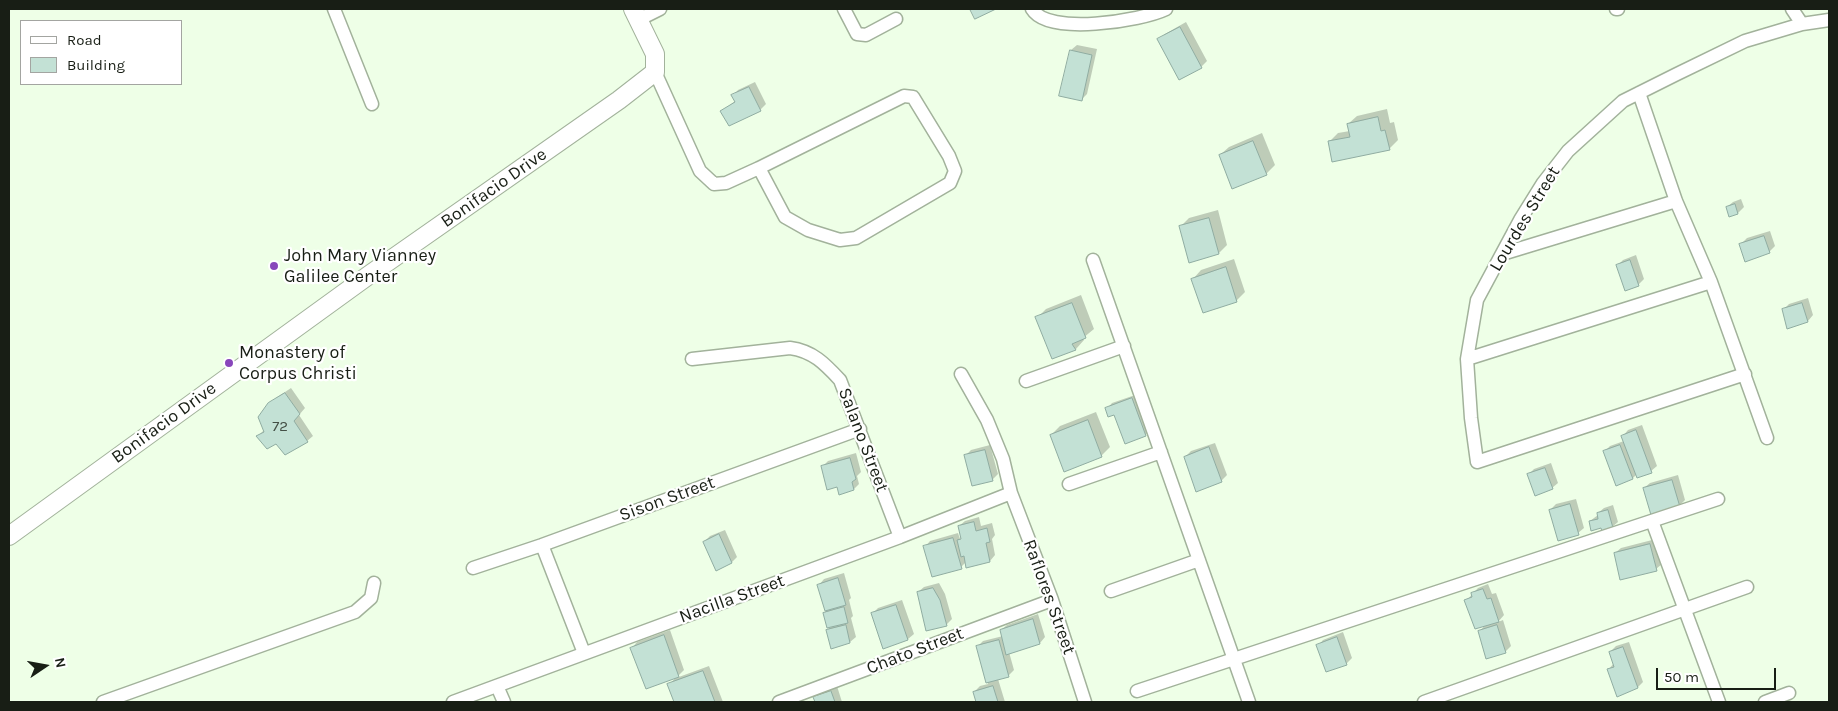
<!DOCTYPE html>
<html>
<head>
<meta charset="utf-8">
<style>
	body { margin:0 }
	#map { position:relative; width:1838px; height:711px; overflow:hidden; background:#eeffe7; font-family:Karla,sans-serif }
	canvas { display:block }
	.frame { position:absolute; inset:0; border:10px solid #181e15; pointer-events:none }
	.legend { position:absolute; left:20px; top:20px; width:162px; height:65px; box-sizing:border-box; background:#fff; border:1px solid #a3a5a1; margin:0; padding:6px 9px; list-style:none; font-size:15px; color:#181e15 }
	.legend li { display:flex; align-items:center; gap:10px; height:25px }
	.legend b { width:25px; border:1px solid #a3a5a1 }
	.north { position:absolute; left:20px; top:641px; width:50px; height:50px; -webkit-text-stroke:4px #fff; paint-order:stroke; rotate:78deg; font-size:14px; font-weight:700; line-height:20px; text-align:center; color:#181e15 }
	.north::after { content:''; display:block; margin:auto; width:18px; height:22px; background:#181e15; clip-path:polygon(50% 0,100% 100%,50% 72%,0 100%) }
	.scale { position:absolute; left:1656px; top:668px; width:120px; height:22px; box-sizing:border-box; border:2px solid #181e15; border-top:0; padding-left:6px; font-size:15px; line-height:18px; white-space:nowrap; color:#181e15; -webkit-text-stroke:4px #fff; paint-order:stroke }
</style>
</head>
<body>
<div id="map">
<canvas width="1838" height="711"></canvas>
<div class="frame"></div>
<ul class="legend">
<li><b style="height:6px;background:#fff"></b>Road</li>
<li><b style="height:14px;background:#c3e1d5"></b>Building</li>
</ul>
<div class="north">N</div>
<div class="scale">50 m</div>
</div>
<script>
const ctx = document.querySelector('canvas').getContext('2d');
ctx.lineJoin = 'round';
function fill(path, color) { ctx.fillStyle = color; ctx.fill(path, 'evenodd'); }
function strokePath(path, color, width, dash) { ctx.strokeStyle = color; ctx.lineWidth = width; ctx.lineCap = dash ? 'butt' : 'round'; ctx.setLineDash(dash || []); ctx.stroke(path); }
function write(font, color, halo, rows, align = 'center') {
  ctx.font = font + ' Karla,sans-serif'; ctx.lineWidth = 4.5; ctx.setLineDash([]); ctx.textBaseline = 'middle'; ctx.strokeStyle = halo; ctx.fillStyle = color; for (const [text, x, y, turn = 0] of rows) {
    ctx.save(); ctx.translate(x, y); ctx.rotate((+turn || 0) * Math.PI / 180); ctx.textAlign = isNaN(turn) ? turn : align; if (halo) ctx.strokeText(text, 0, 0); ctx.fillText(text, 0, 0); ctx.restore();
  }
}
const shadow = new Path2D(`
	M1186,22L1207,61L1201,67L1159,40L1165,34Z
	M1077,45L1097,49L1087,94L1081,100L1071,50Z
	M755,82L766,104L760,110L722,111L735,101L733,96L738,90Z
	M1387,109L1390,123L1394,122L1398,140L1389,149L1329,142L1338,133L1350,131L1348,124L1357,116Z
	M1262,133L1275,165L1266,174L1220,155L1229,147Z
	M1741,199L1744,207L1738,213L1730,215L1727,207L1733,202Z
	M1218,210L1227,245L1219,253L1180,227L1189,218Z
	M1770,231L1775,246L1769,252L1741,244L1747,238Z
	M1636,255L1644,279L1638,285L1617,266L1623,260Z
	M1234,259L1245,292L1236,301L1193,279L1201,270Z
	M1081,295L1094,329L1083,338L1084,340L1076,349L1053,358L1037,318L1046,309Z
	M1808,298L1813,315L1808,321L1783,310L1789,304Z
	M291,388L305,408L299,415L313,436L307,441L277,442L258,436L264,430L269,404L276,398Z
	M1138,394L1151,429L1145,435L1107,409L1112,403Z
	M1096,412L1110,447L1101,456L1051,435L1060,426Z
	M1642,425L1657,466L1651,471L1637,474L1633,478L1604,452L1610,446L1624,441L1623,436L1628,430Z
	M1215,443L1227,475L1221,481L1185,457L1191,451Z
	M990,445L998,474L992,480L965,456L971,450Z
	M856,453L861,472L857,476L859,484L854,489L838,485L822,467L828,461Z
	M1551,463L1558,483L1552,488L1529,474L1534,469Z
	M1678,475L1685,500L1679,506L1644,488L1650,483Z
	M1576,499L1584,528L1578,533L1550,510L1556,504Z
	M1613,505L1618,522L1612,527H1602L1590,521L1598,515V513L1604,508Z
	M979,517L981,526L992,523L995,535L992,539L995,555L990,561L966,562L961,567L925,547L930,541L958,533L960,539H962L959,526L965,521Z
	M725,530L737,557L732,562L704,542L710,536Z
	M1656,539L1662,564L1656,569L1615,553L1621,548Z
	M844,573L851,598L849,600L853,616L851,618L856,637L850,642L827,630L832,626L824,613L826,611L819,585L824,579Z
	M939,583L945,594L952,619L946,625L918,592L924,587Z
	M1488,584L1492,594L1496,593L1504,615L1498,622L1503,620L1511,646L1505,652L1480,631L1486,624L1466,601L1478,588Z
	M902,600L914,634L908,639L884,648L872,614L878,608Z
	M1038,614L1045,637L1040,643L1009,652L1014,670L1008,676L998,679L1005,702H977L974,692L980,686L988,684L977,647L983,641L1003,636L1001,630L1007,625Z
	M670,630L684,670L676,678L709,666L723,702H675L669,685L677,676L632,648L637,642Z
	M1343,632L1352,658L1347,663L1327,671L1318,646L1323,640Z
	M1629,642L1643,682L1638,687L1618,695L1608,670L1614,663L1610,652L1616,646Z
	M837,686L842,702H817L815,697L821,692Z`);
const building = new Path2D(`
	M970,9H996L975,19Z
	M1180,27L1202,68L1179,80L1157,39Z
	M1070,50L1092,55L1082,101L1059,96Z
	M749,87L761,111L729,126L720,111L735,102L731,95Z
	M1378,117L1381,131L1385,130L1390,150L1332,162L1328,141L1350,137L1347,124Z
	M1253,141L1267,175L1232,189L1219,155Z
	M1735,204L1738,214L1729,217L1726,207Z
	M1209,218L1219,254L1189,263L1179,226Z
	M1764,236L1770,253L1745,262L1739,244Z
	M1630,260L1639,286L1625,291L1616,265Z
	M1226,267L1237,302L1203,313L1191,279Z
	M1072,303L1086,338L1072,344L1076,350L1052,359L1035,317Z
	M1802,303L1808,322L1787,329L1782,309Z
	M285,393L300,414L294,421L308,442L285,455L276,444L267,449L256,436L264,432L258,417L268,403Z
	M1132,398L1146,436L1125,444L1114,415L1108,417L1105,408Z
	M1088,420L1102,457L1064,472L1050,435Z
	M1636,430L1652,473L1637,478L1621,436Z
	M1620,445L1633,479L1616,486L1603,451Z
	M1209,447L1222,482L1196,492L1184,457Z
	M985,450L993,481L972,486L964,455Z
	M850,458L856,479L852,482L854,490L839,495L837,487L827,490L821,466Z
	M1545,468L1553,489L1535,496L1527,474Z
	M1672,480L1680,507L1651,515L1643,488Z
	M1570,504L1579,535L1558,541L1549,510Z
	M1608,510L1613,528L1602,532L1601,528L1591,531L1589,521L1598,519L1597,513Z
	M974,522L976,531L987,528L990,542L986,543L990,562L966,568L964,556L961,557L957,540L961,539L958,526Z
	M719,534L732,563L716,571L703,542Z
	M953,538L962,569L932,577L923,546Z
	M1650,544L1657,571L1620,580L1614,553Z
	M838,578L846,605L825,611L817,585Z
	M933,588L940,600L947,626L926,631L917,592Z
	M1483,589L1487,599L1491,598L1499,622L1475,629L1464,600L1472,597L1471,593Z
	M896,605L908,640L883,649L871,613Z
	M844,607L848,623L827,628L823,613Z
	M1033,619L1040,644L1006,655L1000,630Z
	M846,625L850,643L831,649L826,630Z
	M1497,625L1506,653L1486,659L1478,631Z
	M664,635L679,677L646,689L630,648Z
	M1337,637L1347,665L1326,672L1316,645Z
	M999,640L1009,677L986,683L976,646Z
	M1623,647L1638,688L1617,697L1607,669L1614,667L1609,652Z
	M703,671L715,702H674L667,684Z
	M993,686L998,702H976L973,692Z
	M831,691L835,702H815L813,697Z`);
const street = new Path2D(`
	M334,9L372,104
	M844,9L857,34L866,35L896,19
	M1032,9C1048,36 1141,21 1166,9
	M1616,9H1618
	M1792,9L1802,24
	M638,20L660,9
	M655,72L700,171L714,184L726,183L759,168L904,96L913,97L949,156L955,171L950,183L856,238L840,240L808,230L785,217L759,168
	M1639,93L1676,201L1711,282L1767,438
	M1502,254L1676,201
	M1093,260L1249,702
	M692,359L790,348C813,351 825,364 840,380L900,537
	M1467,359L1711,282
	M961,374L987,420L1003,459L1011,493L1052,600L1085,702
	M1745,374L1477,462L1471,418L1467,359L1477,300L1520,220L1543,183L1568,151L1623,101L1677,74L1745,41L1802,24L1829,20
	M1026,381L1124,346
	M1069,484L1161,452
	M1652,521L1719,702
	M542,545L584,653
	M473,568L542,545L860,429
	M1111,591L1199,560
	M497,686L504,702
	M1137,691L1718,499
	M103,702L355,612L371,598L374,583
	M453,702L900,537L1011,493
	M779,702L1052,600
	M1424,702L1747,587
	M1765,702L1789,693`);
const secondary = new Path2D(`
	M9,536L369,275L619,100L655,72V54L633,9`);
const markers = [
	[274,266,5,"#8846bb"],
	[229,363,5,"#8846bb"]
];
const numberNames = [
	["72",280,427]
];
const streetNames = [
	["Bonifacio Drive",494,188,-35],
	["Lourdes Street",1525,219,-59],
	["Bonifacio Drive",164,423,-36],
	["Salano Street",863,440,69],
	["Sison Street",667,499,-20],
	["Raflores Street",1049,597,70],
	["Nacilla Street",732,599,-20],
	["Chato Street",915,651,-21]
];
const poiNames = [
	["John Mary Vianney",284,256],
	["Galilee Center",284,277],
	["Monastery of",239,353],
	["Corpus Christi",239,374]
];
fill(shadow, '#0003');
fill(building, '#c3e1d5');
strokePath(building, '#8faca1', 1);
strokePath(street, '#a2b29b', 15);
strokePath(secondary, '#a2b29b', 20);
strokePath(street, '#fff', 12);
strokePath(secondary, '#fff', 18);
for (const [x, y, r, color] of markers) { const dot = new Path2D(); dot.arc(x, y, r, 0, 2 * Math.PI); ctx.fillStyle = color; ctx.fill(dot); strokePath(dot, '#fff', 2); }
write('15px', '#434f45', null, numberNames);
write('18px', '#181e15', '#fff', streetNames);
write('18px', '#181e15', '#fff', poiNames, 'left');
</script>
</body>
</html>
